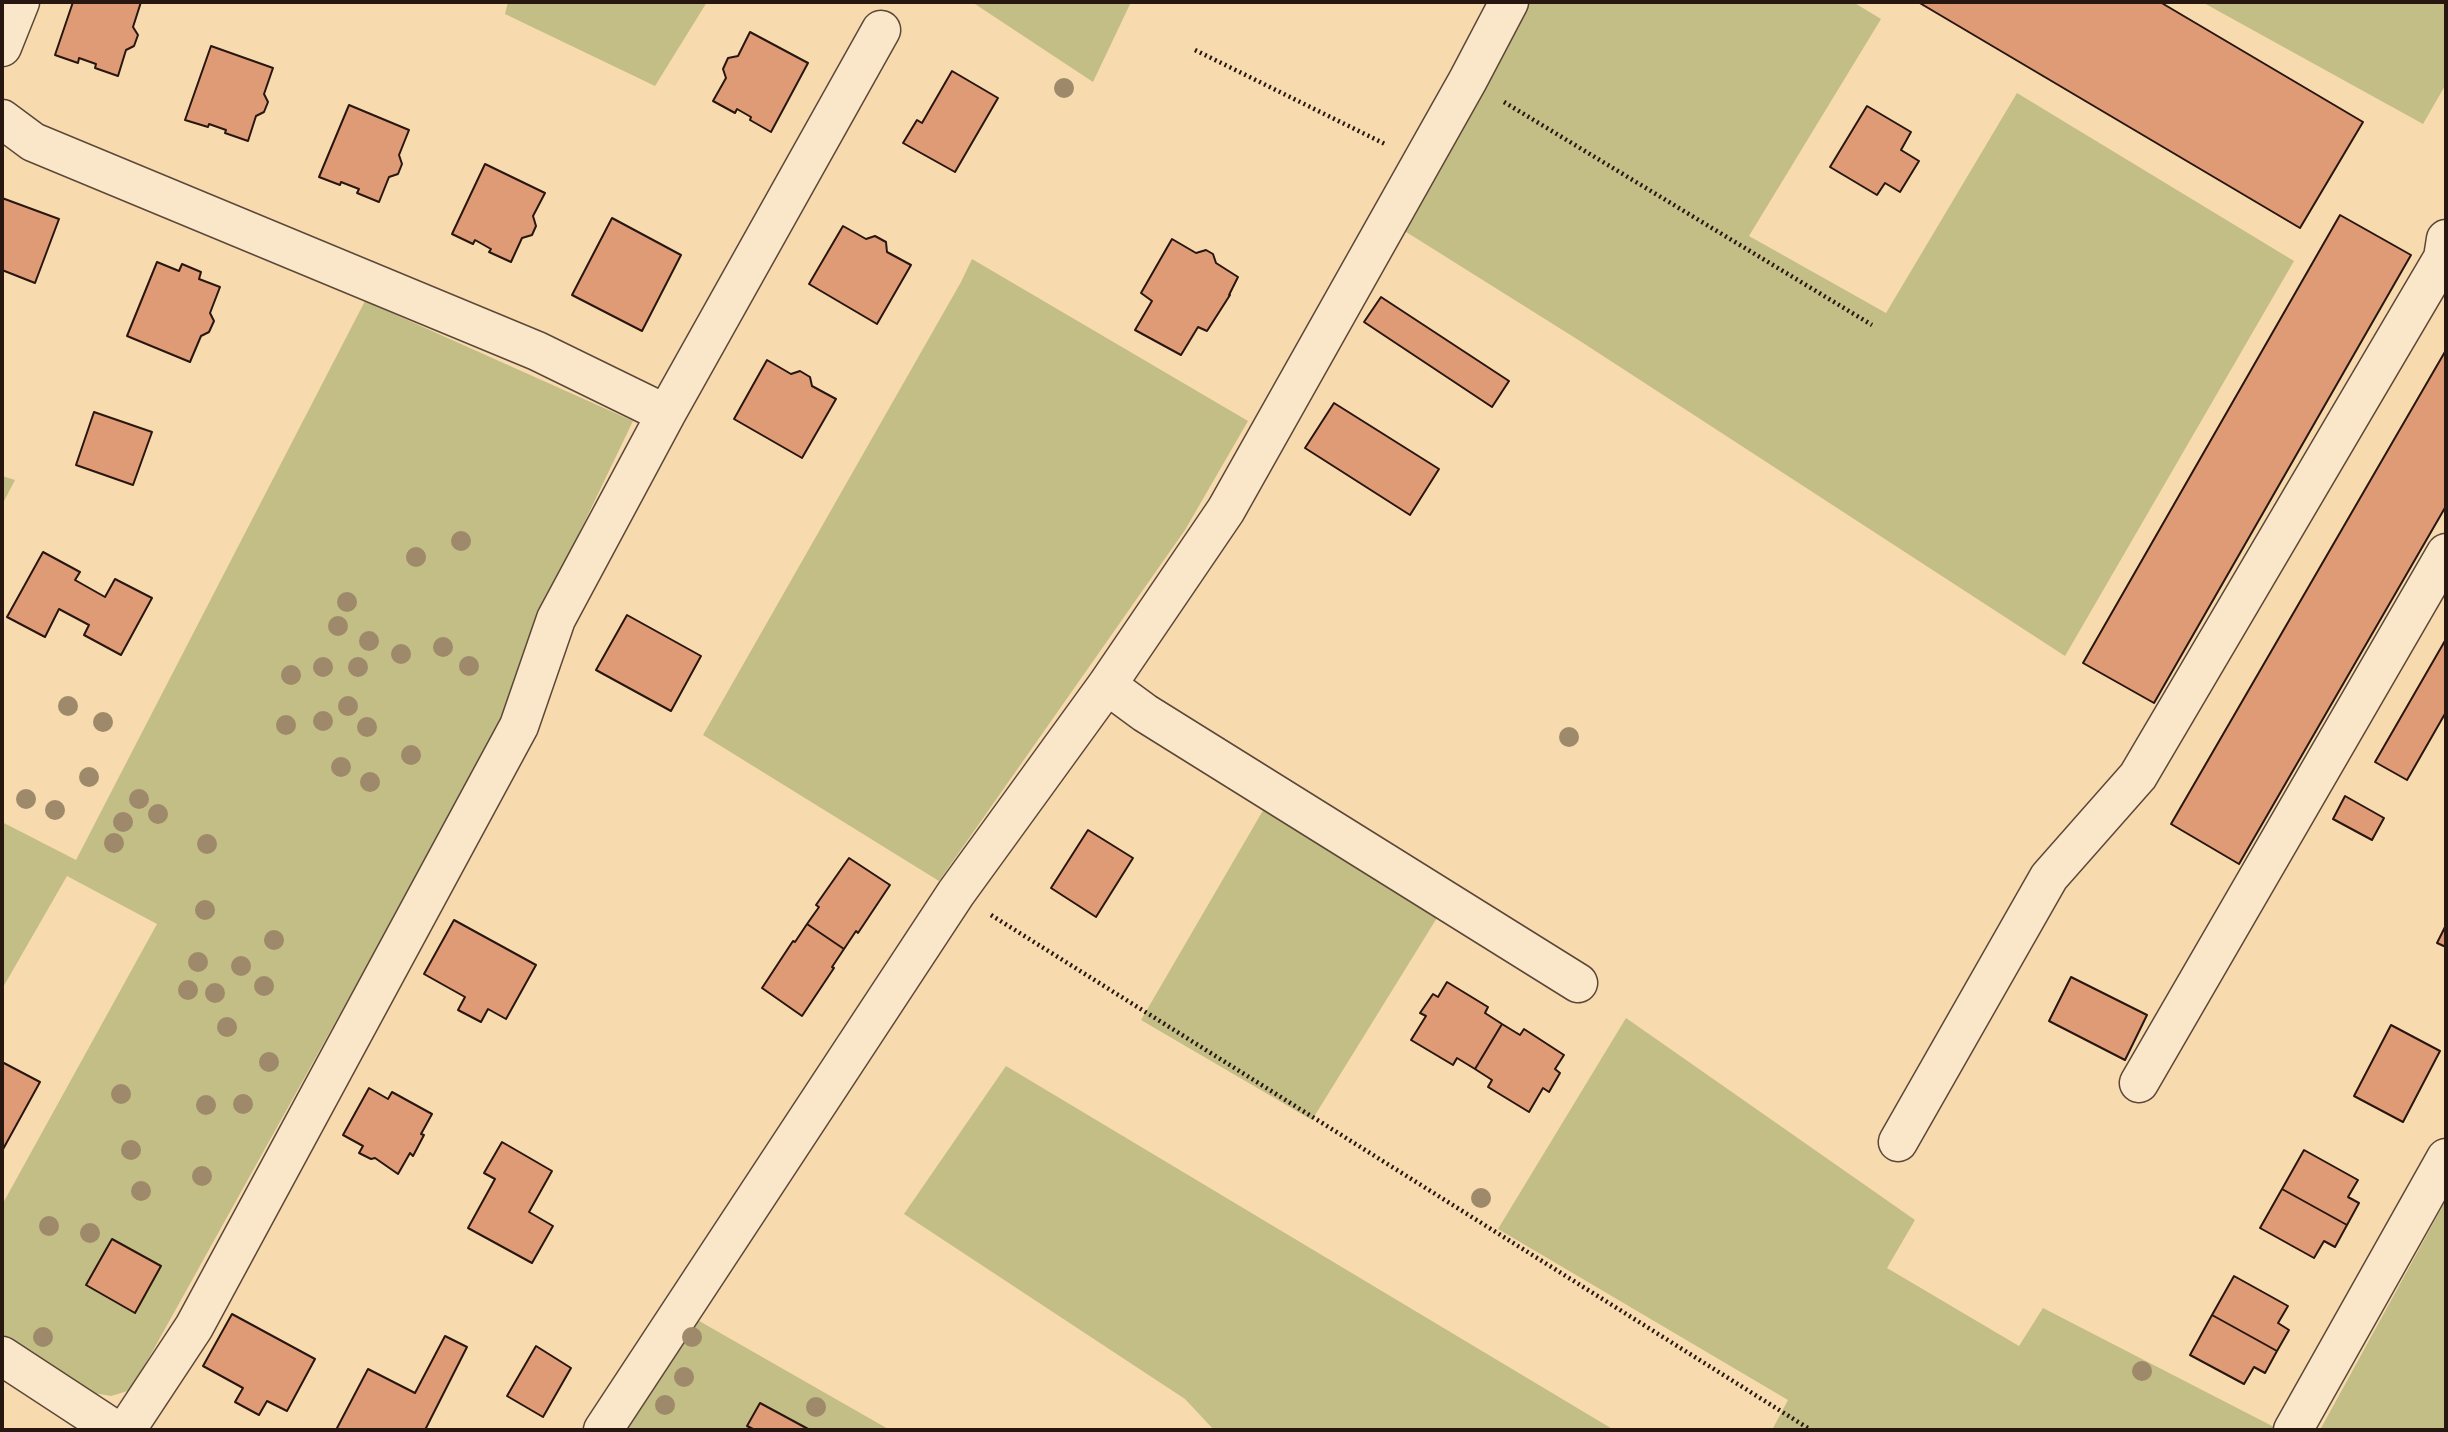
<!DOCTYPE html>
<html>
<head>
<meta charset="utf-8">
<style>
	body { margin:0 }
	#map { position:relative; width:2448px; height:1432px; overflow:hidden; background:#f7daae; font-family:Vollkorn,serif }
	canvas { display:block }
	.frame { position:absolute; inset:0; border:4px solid #281610; pointer-events:none }
</style>
</head>
<body>
<div id="map">
<canvas width="2448" height="1432"></canvas>
<div class="frame"></div>
</div>
<script>
const ctx = document.querySelector('canvas').getContext('2d');
ctx.lineJoin = 'round';
function fill(path, color) { ctx.fillStyle = color; ctx.fill(path, 'evenodd'); }
function strokePath(path, color, width, dash) { ctx.strokeStyle = color; ctx.lineWidth = width; ctx.lineCap = dash ? 'butt' : 'round'; ctx.setLineDash(dash || []); ctx.stroke(path); }
const green = new Path2D(`
	M508,2H707L655,86L505,14Z
	M972,2H1131L1093,82Z
	M1524,2H1853L1881,19L1749,236L1886,313L2017,93L2294,261L2065,656L1580,341L1403,230Z
	M2202,2H2446V84L2423,124Z
	M972,259L1248,421L1185,530L939,881L703,735L961,282Z
	M365,301L633,421L535,625L512,704L131,1390L111,1396L88,1392L2,1335V1205L157,924L67,876L2,989V822L76,860Z
	M2,476L15,480L2,505Z
	M1265,807L1440,913L1312,1120L1141,1020Z
	M1626,1018L1915,1220L1887,1268L2019,1346L2043,1308L2274,1427L2273,1430H1772L1788,1400L1498,1229Z
	M1006,1066L1614,1430H1214L1185,1399L904,1214Z
	M2446,1200V1430H2320Z
	M694,1318L890,1430H619Z`);
const building = new Path2D(`
	M73,2H141L133,27L138,35L134,46L126,50L118,76L95,68L96,64L79,58L78,63L55,55Z
	M1918,2H2160L2363,122L2300,228Z
	M750,32L808,63L771,132L750,120L751,117L737,109L735,113L713,101L726,78L723,69L728,58L738,56Z
	M211,46L273,68L264,94L268,102L264,112L256,116L248,141L225,133L226,130L209,124L208,127L185,120Z
	M952,71L998,98L955,172L903,143L917,120L922,123Z
	M349,105L409,130L399,155L402,164L398,174L389,177L379,202L357,193L359,189L341,182L340,185L319,177Z
	M1867,106L1911,132L1901,150L1919,161L1900,192L1885,183L1877,195L1830,167Z
	M485,164L545,193L533,216L536,226L532,235L522,238L511,262L489,252L491,249L475,240L473,244L452,234Z
	M2,198L59,219L35,283L2,270Z
	M2340,215L2411,255L2154,703L2083,663Z
	M612,218L681,255L642,331L572,295Z
	M843,226L866,239L875,236L886,242L887,252L911,265L877,324L809,284Z
	M1172,239L1196,253L1206,250L1213,254L1216,263L1238,277L1229,295H1230L1207,331L1198,327L1181,355L1135,330L1152,301L1141,293Z
	M157,262L179,271L182,264L201,272L199,279L220,287L210,313L214,321L209,332L201,336L190,362L127,336Z
	M1381,297L1509,381L1492,407L1364,322Z
	M2446,350V506L2239,864L2171,824Z
	M767,360L791,374L800,371L810,377L812,386L836,399L802,458L734,419Z
	M1334,403L1439,469L1410,515L1305,448Z
	M94,412L152,432L133,485L76,465Z
	M43,552L80,572L75,580L105,597L115,579L152,598L121,655L84,635L89,625L59,609L45,637L7,617Z
	M627,615L701,656L671,711L596,670Z
	M2446,639V712L2407,780L2375,762Z
	M2345,796L2384,818L2372,840L2333,819Z
	M1088,830L1133,858L1096,917L1051,888Z
	M849,858L890,885L858,933L856,931L844,949L807,924L819,907L816,905Z
	M454,920L536,965L506,1019L488,1009L481,1022L458,1010L465,997L424,974Z
	M807,924L844,949L832,967L834,968L802,1016L762,988L793,941L795,942Z
	M2446,925V947L2437,943Z
	M2071,977L2147,1015L2125,1060L2049,1021Z
	M1447,982L1488,1007L1485,1013L1502,1024L1475,1069L1457,1058L1453,1065L1411,1040L1426,1016L1420,1013L1433,994L1438,997Z
	M1502,1024L1520,1035L1524,1029L1564,1055L1555,1069L1560,1073L1549,1092L1543,1088L1529,1112L1488,1087L1492,1080L1475,1069Z
	M2391,1025L2440,1051L2403,1122L2354,1096Z
	M2,1062L40,1082L2,1151Z
	M369,1088L388,1099L392,1092L432,1114L421,1134L424,1135L413,1156L410,1153L398,1174L375,1158L371,1159L359,1153L363,1146L343,1135Z
	M502,1142L552,1171L529,1212L553,1226L532,1263L468,1228L495,1179L484,1173Z
	M2304,1150L2358,1180L2348,1197L2359,1203L2347,1225L2282,1189Z
	M2282,1189L2347,1225L2335,1247L2324,1241L2314,1258L2260,1228Z
	M112,1239L161,1266L135,1313L86,1285Z
	M2234,1276L2288,1306L2278,1323L2289,1330L2277,1351L2212,1315Z
	M232,1314L315,1359L287,1411L267,1401L259,1415L235,1402L243,1388L203,1366Z
	M2212,1315L2277,1351L2265,1373L2254,1367L2244,1384L2190,1355Z
	M445,1336L467,1347L425,1430H336L368,1369L415,1393Z
	M536,1346L571,1368L543,1417L507,1396Z
	M760,1403L810,1430H755L747,1426Z`);
const path = new Path2D(`
	M1195,50L1385,144
	M1504,102L1872,325
	M991,915L1811,1430`);
const minor = new Path2D(`
	M2,47L20,2
	M2,119L33,142L537,351L666,414L881,30
	M1107,685L1145,713L1578,983
	M2139,1083L2446,553
	M1898,1142L2049,877L2138,776L2443,258L2446,239
	M2,1356L115,1430
	M126,1430L194,1327L519,726L556,619L666,414
	M603,1430L956,893L1107,685L1226,510L1468,80L1509,2
	M2293,1430L2446,1158`);
const trees = [
	[1064,88],
	[461,541],
	[416,557],
	[347,602],
	[338,626],
	[369,641],
	[443,647],
	[401,654],
	[469,666],
	[323,667],
	[358,667],
	[291,675],
	[68,706],
	[348,706],
	[323,721],
	[103,722],
	[286,725],
	[367,727],
	[1569,737],
	[411,755],
	[341,767],
	[89,777],
	[370,782],
	[26,799],
	[139,799],
	[55,810],
	[158,814],
	[123,822],
	[114,843],
	[207,844],
	[205,910],
	[274,940],
	[198,962],
	[241,966],
	[264,986],
	[188,990],
	[215,993],
	[227,1027],
	[269,1062],
	[121,1094],
	[243,1104],
	[206,1105],
	[131,1150],
	[202,1176],
	[141,1191],
	[1481,1198],
	[49,1226],
	[90,1233],
	[43,1337],
	[692,1337],
	[2142,1371],
	[684,1377],
	[665,1405],
	[816,1407]
];
fill(green, '#c3be86');
fill(building, '#df9b76');
strokePath(building, '#281610', 2);
strokePath(minor, '#5c4738', 41);
strokePath(path, '#281610', 4.5, [2, 3.5]);
strokePath(minor, '#fae7ca', 38);
ctx.fillStyle = '#9e8a6a';
for (const [x, y] of trees) { ctx.beginPath(); ctx.arc(x, y, 10, 0, 2 * Math.PI); ctx.fill(); }
</script>
</body>
</html>
